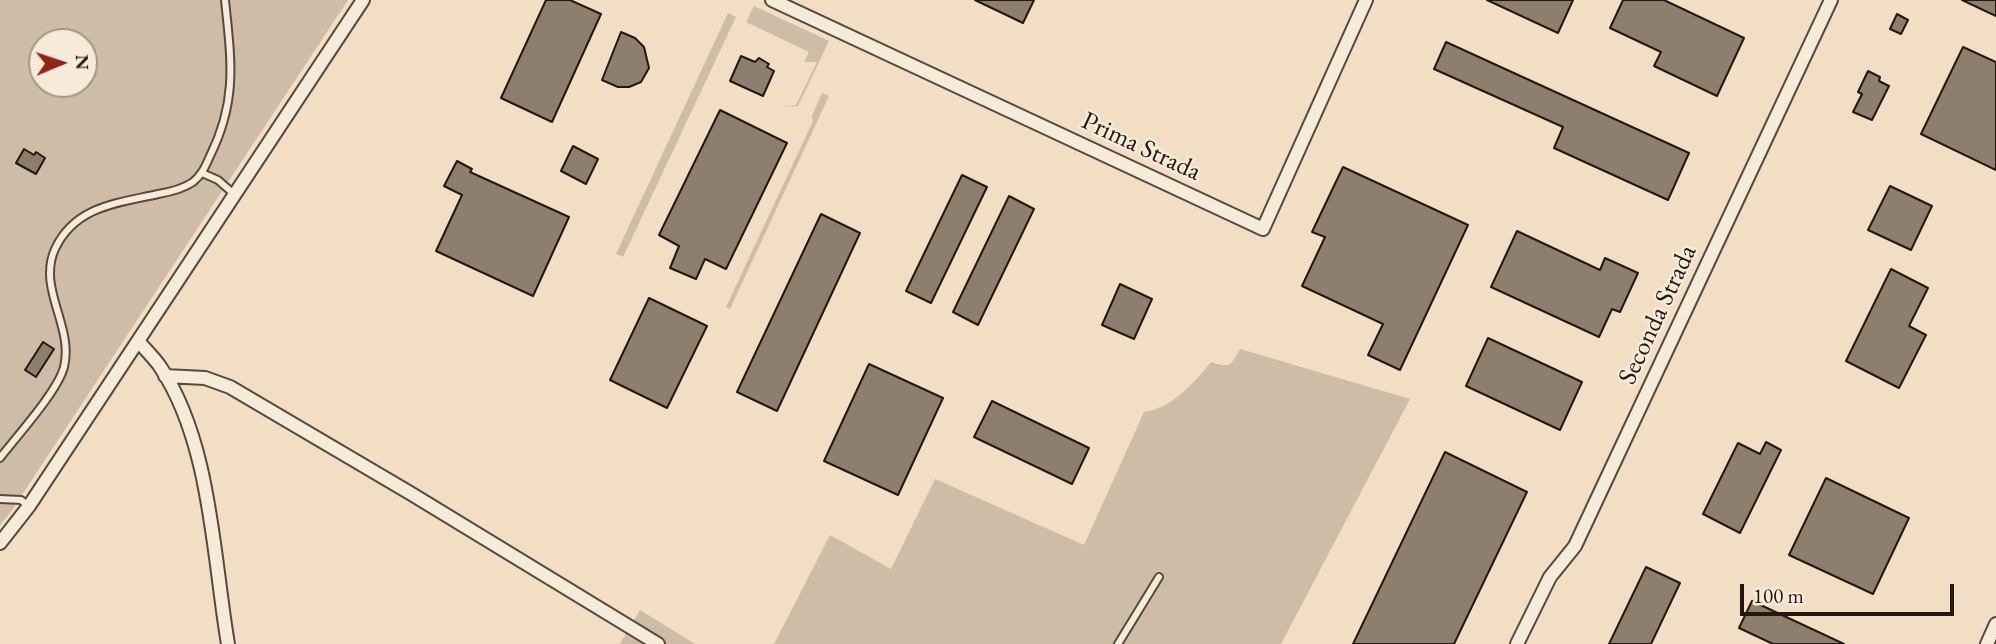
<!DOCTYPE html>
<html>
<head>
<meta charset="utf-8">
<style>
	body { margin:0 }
	#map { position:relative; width:1996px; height:644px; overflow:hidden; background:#f1dec4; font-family:"EB Garamond",serif }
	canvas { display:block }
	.north { position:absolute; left:28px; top:28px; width:70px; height:70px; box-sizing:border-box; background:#f6ead9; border:2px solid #a29689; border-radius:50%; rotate:88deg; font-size:19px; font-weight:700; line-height:28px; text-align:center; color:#231711 }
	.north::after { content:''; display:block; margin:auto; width:24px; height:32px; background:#8f2418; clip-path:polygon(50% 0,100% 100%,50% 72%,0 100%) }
	.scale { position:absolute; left:1740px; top:584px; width:214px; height:32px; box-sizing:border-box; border:4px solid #231711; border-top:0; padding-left:9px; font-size:21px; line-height:24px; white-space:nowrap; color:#231711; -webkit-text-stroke:5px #f6ead9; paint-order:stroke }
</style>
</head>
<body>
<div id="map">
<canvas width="1996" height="644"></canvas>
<div class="north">N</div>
<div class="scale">100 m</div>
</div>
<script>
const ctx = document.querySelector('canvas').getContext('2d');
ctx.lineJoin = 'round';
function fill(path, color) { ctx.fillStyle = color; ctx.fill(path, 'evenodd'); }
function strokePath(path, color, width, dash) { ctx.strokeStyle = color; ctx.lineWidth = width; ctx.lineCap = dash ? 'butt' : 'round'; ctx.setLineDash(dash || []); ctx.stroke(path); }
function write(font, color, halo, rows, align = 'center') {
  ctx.font = font + ' "EB Garamond",serif'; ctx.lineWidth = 5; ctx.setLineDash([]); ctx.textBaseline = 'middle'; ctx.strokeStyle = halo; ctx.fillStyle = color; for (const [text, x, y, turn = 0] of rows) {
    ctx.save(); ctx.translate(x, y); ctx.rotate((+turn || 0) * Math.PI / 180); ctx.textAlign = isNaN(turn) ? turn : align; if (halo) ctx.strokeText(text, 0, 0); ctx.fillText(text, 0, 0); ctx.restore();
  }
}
const green = new Path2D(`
	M0,0H348L10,513L0,525ZM42,42H84V84H42Z
	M754,6L829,41L798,106L784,107L796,105L817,62H804L809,52L746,22Z
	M728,13L736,17L623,257L616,254Z
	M822,93L829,96L730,309L726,307L813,121L812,116Z
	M1240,349L1410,399L1281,644H774L830,535L891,569L935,479L1084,545L1144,412C1171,409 1194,383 1211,362C1230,368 1230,367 1240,349Z
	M640,610L695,644H620Z`);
const building = new Path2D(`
	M546,0H570L601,14L552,122L501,98Z
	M975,0H1034L1023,23Z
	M1487,0H1573L1558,33Z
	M1623,0H1664L1744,38L1717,96L1654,66L1661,52L1610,28Z
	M1962,0H1996V16Z
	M1897,14L1908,20L1901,34L1890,29Z
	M621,32L635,38L644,47L649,68L641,82L629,87H618L602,80Z
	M1446,42L1689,153L1668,200L1554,148L1563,127L1434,69Z
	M1963,47L1996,62V170L1921,134Z
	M741,56L755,62L759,58L769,64L767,67L774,71L763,96L730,81Z
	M1868,71L1880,77L1879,81L1889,86L1872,120L1853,112L1862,94L1858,92Z
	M720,110L787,143L726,269L705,259L696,279L670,268L679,246L659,235Z
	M573,146L598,159L586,184L561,171Z
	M24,149L34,155L36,152L45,158L36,174L16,163Z
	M457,161L472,169L470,172L569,217L533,296L436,251L462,195L444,186Z
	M1343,167L1468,225L1400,370L1368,355L1383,324L1302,286L1325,237L1312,232Z
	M962,175L987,187L931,303L906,291Z
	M1890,186L1932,206L1911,250L1868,230Z
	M1009,196L1034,209L978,325L953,312Z
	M821,214L860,233L777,411L737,392Z
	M1517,231L1600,270L1605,258L1638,273L1620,312L1612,309L1599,337L1491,287Z
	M1891,269L1928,288L1909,326L1926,335L1899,388L1846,361Z
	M1120,284L1152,299L1134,339L1102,325Z
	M649,298L707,326L667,408L610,380Z
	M1488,338L1582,382L1560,430L1466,386Z
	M43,342L54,349L36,377L25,370Z
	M869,364L943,398L898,495L824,461Z
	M992,401L1089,448L1072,484L974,437Z
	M1766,442L1781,450L1740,533L1703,514L1738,443L1760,454Z
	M1445,452L1527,492L1454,644H1353Z
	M1826,478L1909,518L1873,594L1789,555Z
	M1646,567L1680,583L1651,644H1609Z
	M1752,601L1844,644H1773L1739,628Z`);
const lane = new Path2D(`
	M202,173L218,180L235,195
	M0,458C16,437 58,391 64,367C74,326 37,289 55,249C75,206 118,203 158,194C170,192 183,189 193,182C202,175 206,165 210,156C238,100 231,59 225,0
	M0,499L21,500L29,506
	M1118,644L1159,577`);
const street = new Path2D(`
	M772,0L1263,229L1366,0
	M138,341C145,349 153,357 159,365C211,441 213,556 228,644
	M165,376L205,378L230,387L410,493L658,644
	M0,543L29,506L363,0
	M1517,644L1550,577L1575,546L1831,0
	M1987,644L1996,624`);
const streetNames = [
	["Prima Strada",1141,147,25],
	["Seconda Strada",1658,315,-65]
];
fill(green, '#cebca6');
fill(building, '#8e7e6e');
strokePath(building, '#231711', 2);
strokePath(lane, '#56493e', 10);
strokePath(street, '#56493e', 16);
strokePath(lane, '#f6ead9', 6);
strokePath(street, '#f6ead9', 12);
write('26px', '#231711', '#f6ead9', streetNames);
</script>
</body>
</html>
